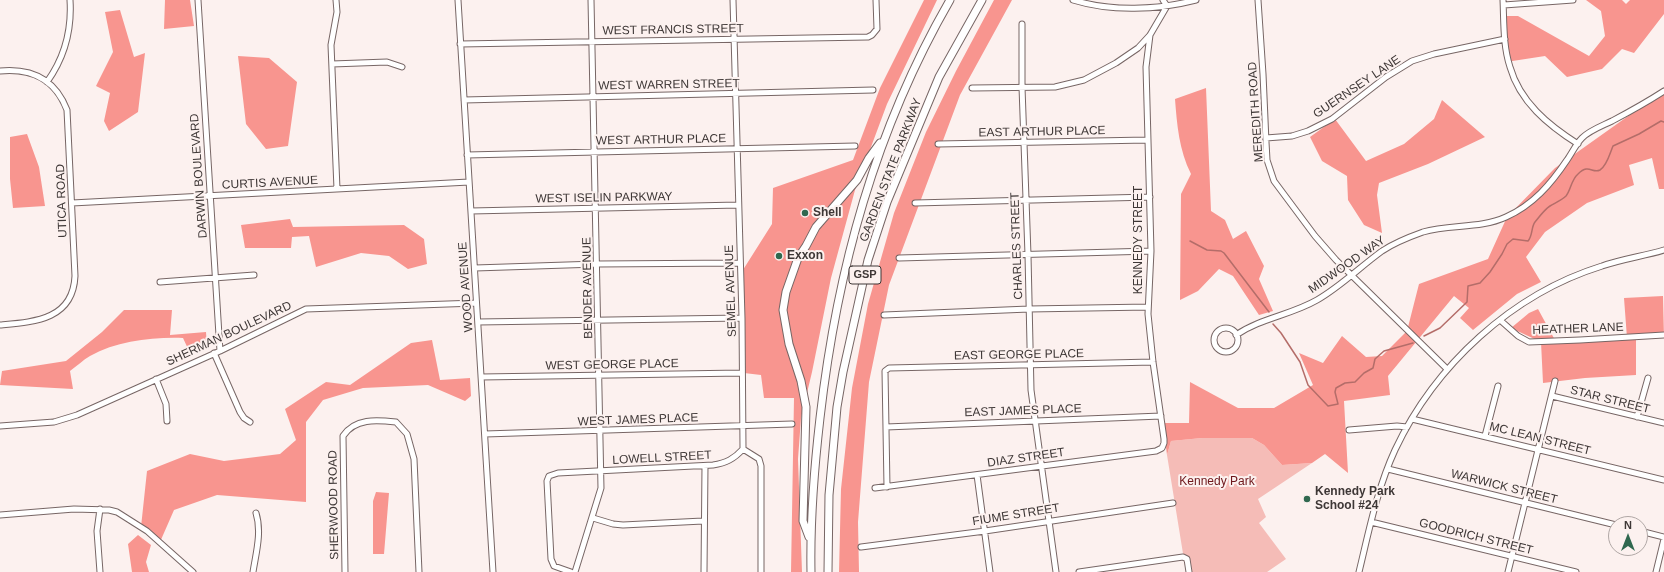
<!DOCTYPE html>
<html>
<head>
<meta charset="utf-8">
<style>
	body { margin:0 }
	#map { position:relative; width:1664px; height:572px; overflow:hidden; background:#fcf1ef; font-family:Helvetica,sans-serif }
	canvas { display:block }
	.north { position:absolute; left:1608px; top:516px; width:40px; height:40px; box-sizing:border-box; background:#fcf1ef; border:1px solid #b0a7a5; border-radius:50%; rotate:0deg; font-size:11px; font-weight:700; line-height:16px; text-align:center; color:#3e3736 }
	.north::after { content:''; display:block; margin:auto; width:14px; height:18px; background:#30684f; clip-path:polygon(50% 0,100% 100%,50% 72%,0 100%) }
</style>
</head>
<body>
<div id="map">
<canvas width="1664" height="572"></canvas>
<div class="north">N</div>
</div>
<script>
const ctx = document.querySelector('canvas').getContext('2d');
ctx.lineJoin = 'round';
function fill(path, color) { ctx.fillStyle = color; ctx.fill(path, 'evenodd'); }
function strokePath(path, color, width, dash) { ctx.strokeStyle = color; ctx.lineWidth = width; ctx.lineCap = dash ? 'butt' : 'round'; ctx.setLineDash(dash || []); ctx.stroke(path); }
function write(font, color, halo, rows, align = 'center') {
  ctx.font = font + ' Helvetica,sans-serif'; ctx.lineWidth = 4; ctx.setLineDash([]); ctx.textBaseline = 'middle'; ctx.strokeStyle = halo; ctx.fillStyle = color; for (const [text, x, y, turn = 0] of rows) {
    ctx.save(); ctx.translate(x, y); ctx.rotate((+turn || 0) * Math.PI / 180); ctx.textAlign = isNaN(turn) ? turn : align; if (halo) ctx.strokeText(text, 0, 0); ctx.fillText(text, 0, 0); ctx.restore();
  }
}
const green = new Path2D(`
	M1202,438H1252L1264,445L1282,465L1312,463L1258,499L1266,517L1259,523L1286,559L1267,572H1186L1167,455L1171,441Z`);
const forest = new Path2D(`
	M165,0H190L194,26L164,29Z
	M924,0H937L887,104L855,190L831,278L812,372L801,418L798,459L802,572H791L794,398H764L761,375L744,373L741,273L772,224L773,188L853,160L880,88Z
	M994,0H1012L960,95L889,285L869,382L858,522L859,572H839L841,489L852,388L868,304L894,213L926,132L956,71Z
	M1586,0H1622L1626,4L1630,0H1664V14L1634,53L1622,49L1602,69L1567,77L1545,56L1506,62L1502,16H1518L1589,56L1605,36L1601,11Z
	M120,10L134,57L145,53L138,112L109,131L104,121L110,93L96,86L113,52L105,12Z
	M238,56L269,58L297,82L288,146L266,149L246,124Z
	M1206,88L1211,211L1225,220L1233,239L1246,231L1264,266L1259,279L1273,311L1259,315L1233,276L1219,269L1198,291L1180,300L1181,194L1191,174C1179,150 1177,125 1175,99Z
	M1662,92L1664,94V189H1659L1652,158L1629,165L1634,185L1587,203L1545,232L1526,257L1541,282L1517,294L1473,330L1460,318L1469,308L1454,296L1388,376L1390,395L1344,401L1348,473L1325,454L1312,463L1282,465L1264,445L1252,438H1202L1171,441L1167,455L1163,423H1189L1190,382L1238,408H1274L1313,385L1299,353L1323,363L1342,336L1366,357L1382,356L1407,331L1419,284L1488,259L1507,217L1555,168Z
	M1442,100L1485,137L1428,164L1379,183L1377,195L1382,233L1364,225L1348,200L1347,176L1322,161L1310,137L1335,119L1366,161L1404,144L1434,119Z
	M27,134L39,167L45,206L13,208L10,179V137Z
	M290,219L293,227L404,225L424,239L427,264L408,269L389,256L361,253L316,267L309,236L292,237L291,248H245L241,225Z
	M1663,296L1664,338H1636V375L1585,378L1543,383L1541,342L1511,328L1529,313L1538,309L1556,342L1627,338L1624,298Z
	M124,310H172L170,335L206,332L207,347L190,353L183,338C152,337 117,341 90,356C83,360 77,366 70,371L73,389L0,385L2,371L66,361L102,332Z
	M432,340L440,380L470,378L471,396L465,401L428,385L363,388L323,400L306,422V502L217,495L174,510L160,542L141,527L147,471L190,454L224,461L280,454L296,440L285,409L326,382L350,385L411,343Z
	M376,492L389,493L384,554H373V501Z
	M138,535L151,545L146,562L149,572H132L128,544Z`);
const stream = new Path2D(`
	M1190,241L1207,250L1221,251L1224,253L1269,312
	M1273,324L1281,333L1300,362L1308,385L1328,406L1338,404L1335,392L1336,388L1345,383L1355,382L1364,373L1373,368L1375,359L1384,351L1413,343
	M1424,336L1440,328L1467,302L1468,286L1480,283L1490,272L1502,254L1507,244L1513,239L1528,241C1533,235 1531,227 1535,222C1539,217 1545,209 1550,206C1555,203 1562,200 1566,196C1571,190 1571,180 1578,174C1589,163 1592,174 1600,170C1607,166 1610,153 1613,146L1639,134L1661,121L1664,122`);
const minor = new Path2D(`
	M198,0L220,351
	M336,0L337,12L331,45L337,189
	M458,0L493,572
	M733,0L742,318L743,449
	M1073,0C1112,12 1157,10 1196,0
	M1258,0L1263,74L1266,142L1267,160L1274,181L1315,236L1336,260L1447,369
	M1503,0C1504,22 1503,46 1510,67C1520,102 1548,125 1578,144
	M1504,5L1573,0
	M1022,24V87L1028,255L1031,390L1056,572
	M460,44L868,37L872,35L877,29L876,0
	M332,64L387,62L402,67
	M0,71C32,68 55,79 67,110L75,276C73,320 34,322 0,325
	M47,82C65,57 72,31 70,0
	M972,88L1055,87L1084,80L1116,63L1138,48L1150,35L1167,6L1163,0
	M464,100L873,90
	M1266,138L1292,136L1308,131L1332,119L1386,77L1412,61L1434,54L1505,39
	M938,144L1147,140
	M467,155L855,146
	M72,203L469,182
	M915,203L1150,197
	M471,211L738,205
	M899,258L1151,251
	M475,268L597,264L740,263
	M160,282L254,275
	M884,315L1029,309L1148,307
	M1500,320L1518,336L1529,342L1580,340L1664,335
	M478,322L742,318
	M1214 340a12 12 0 1 1 24 0a12 12 0 1 1-24 0Z
	M1236,335C1261,318 1291,315 1317,300C1340,287 1360,267 1382,251C1394,243 1409,237 1423,232C1450,224 1480,229 1506,217C1533,205 1551,184 1567,160C1572,153 1576,144 1582,138C1590,130 1602,126 1612,121C1629,112 1647,102 1664,91
	M214,353L240,412L244,418L250,422
	M481,377L742,373
	M156,379L166,404L167,421
	M1552,396L1664,423
	M1637,417L1648,378
	M1412,419L1664,480
	M0,426L54,422L77,415L220,351L306,309L476,303
	M886,427L1161,416
	M1349,430L1397,426L1407,427
	M485,434L792,424
	M1485,436L1498,386
	M743,449L759,459L761,466V572
	M1388,469L1616,525
	M977,475L990,572
	M887,487L885,371L889,368L1153,362
	M875,488L1156,451L1162,448L1164,443V439L1153,362L1148,314L1151,251L1146,67L1150,35
	M100,509L97,531L100,572
	M0,515L74,509L109,510L117,512L147,531L193,572
	M593,518L613,524L623,525L703,521
	M1371,522L1576,572
	M1640,531L1664,537
	M861,547L985,531L1173,503
	M253,572C256,553 262,532 256,513
	M345,572L343,436C355,418 376,420 396,422L407,434L414,459L419,572
	M571,572L554,566L551,559L547,481L549,476L558,473L713,465C726,463 734,459 743,449
	M575,572L601,488L591,0
	M704,572L705,466
	M1079,572L1183,557L1187,559L1189,572
	M1359,572C1369,531 1377,489 1395,450C1435,365 1512,294 1602,266C1622,259 1644,256 1664,250
	M1508,572L1555,381
	M1656,572L1664,539`);
const highway = new Path2D(`
	M809,537L803,521L806,407L801,381L789,344L783,310L786,292L798,258L806,246L816,227L857,180L869,158L880,143
	M811,572C810,520 814,470 820,418C837,270 875,130 950,0
	M828,572L829,495L837,407L843,372L868,260L887,202L939,77L982,0`);
const markers = [
	[805,213,4,"#30684f"],
	[779,256,4,"#30684f"],
	[1307,499,4,"#30684f"]
];
const shields = [
	[865,275,32]
];
const shieldNames = [
	["GSP",865,275]
];
const streetNames = [
	["WEST FRANCIS STREET",673,30,-1],
	["WEST WARREN STREET",669,85,-1],
	["GUERNSEY LANE",1357,87,-34],
	["MEREDITH ROAD",1256,112,-94],
	["EAST ARTHUR PLACE",1042,132,-1],
	["WEST ARTHUR PLACE",661,140,-1],
	["GARDEN STATE PARKWAY",891,170,-69],
	["DARWIN BOULEVARD",199,176,-94],
	["CURTIS AVENUE",270,183,-3],
	["WEST ISELIN PARKWAY",604,198,-1],
	["UTICA ROAD",62,201,-92],
	["KENNEDY STREET",1139,240,-90],
	["CHARLES STREET",1017,246,-92],
	["MIDWOOD WAY",1347,265,-35],
	["WOOD AVENUE",466,287,-94],
	["BENDER AVENUE",588,288,-91],
	["SEMEL AVENUE",731,291,-92],
	["HEATHER LANE",1578,329,-2],
	["SHERMAN BOULEVARD",229,334,-25],
	["EAST GEORGE PLACE",1019,355,-1],
	["WEST GEORGE PLACE",612,365,-1],
	["STAR STREET",1610,400,14],
	["EAST JAMES PLACE",1023,411,-2],
	["WEST JAMES PLACE",638,420,-2],
	["MC LEAN STREET",1540,439,14],
	["LOWELL STREET",662,458,-3],
	["DIAZ STREET",1026,458,-8],
	["WARWICK STREET",1504,487,14],
	["SHERWOOD ROAD",334,505,-91],
	["FIUME STREET",1016,515,-9],
	["GOODRICH STREET",1476,537,14]
];
const poiNames = [
	["Shell",813,213],
	["Exxon",787,256],
	["Kennedy Park",1315,492],
	["School #24",1315,506]
];
const parkNames = [
	["Kennedy Park",1217,482]
];
fill(green, '#f5bcb7');
fill(forest, '#f8958f');
strokePath(stream, '#b46d69', 1.5);
strokePath(minor, '#776665', 7);
strokePath(highway, '#776665', 9);
strokePath(minor, '#fff', 5);
strokePath(highway, '#fff', 7);
for (const [x, y, r, color] of markers) { const dot = new Path2D(); dot.arc(x, y, r, 0, 2 * Math.PI); ctx.fillStyle = color; ctx.fill(dot); strokePath(dot, '#fcf1ef', 1.5); }
for (const [x, y, w] of shields) { const box = new Path2D(); box.roundRect(x - w / 2, y - 9, w, 18, 3); ctx.fillStyle = '#fcf1ef'; ctx.fill(box); strokePath(box, '#3e3736', 1); }
write('bold 11px', '#3e3736', null, shieldNames);
write('12px', '#3e3736', '#fcf1ef', streetNames);
write('bold 12px', '#3e3736', '#fcf1ef', poiNames, 'left');
write('12px', '#6e171b', '#fcf1ef', parkNames);
</script>
</body>
</html>
